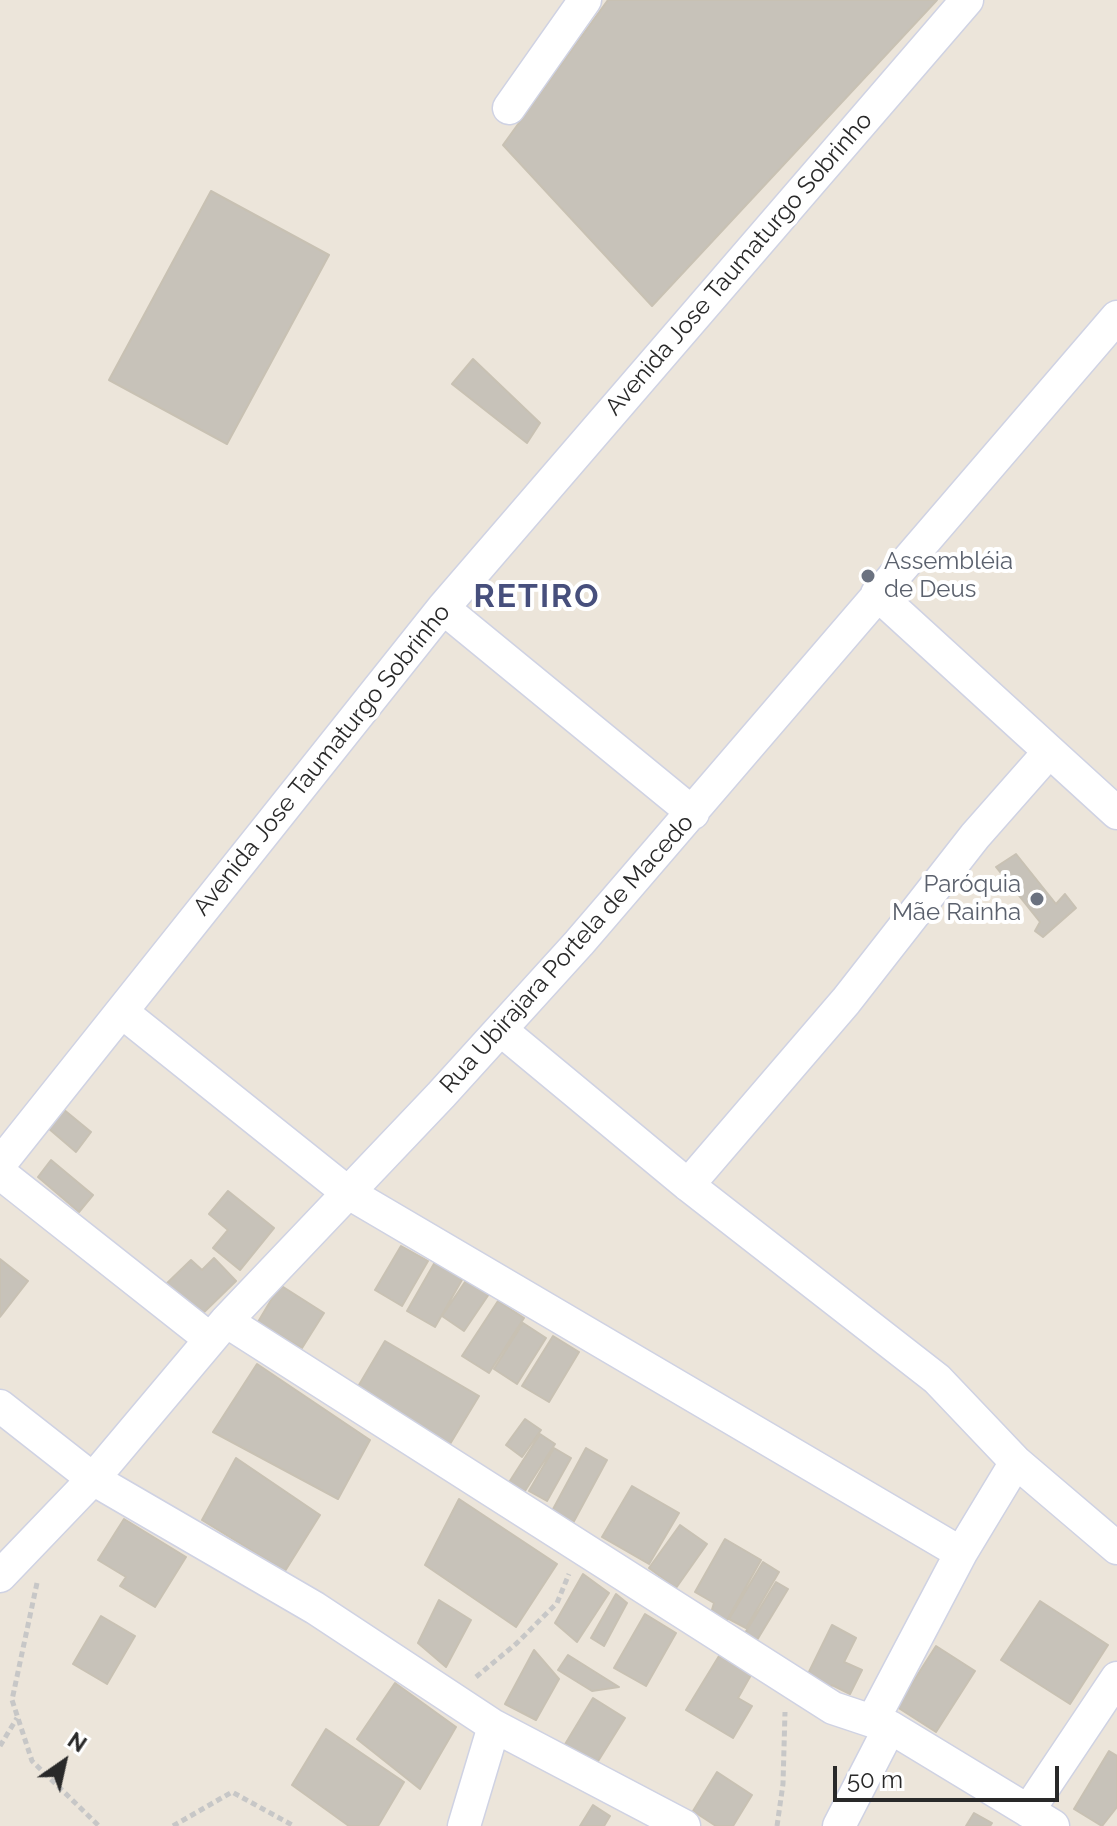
<!DOCTYPE html>
<html>
<head>
<meta charset="utf-8">
<style>
	body { margin:0 }
	#map { position:relative; width:1117px; height:1826px; overflow:hidden; background:#ece5da; font-family:Raleway,sans-serif }
	canvas { display:block }
	.north { position:absolute; left:24px; top:1722px; width:80px; height:80px; -webkit-text-stroke:6px #fff; paint-order:stroke; rotate:34deg; font-size:22px; font-weight:700; line-height:32px; text-align:center; color:#292929 }
	.north::after { content:''; display:block; margin:auto; width:28px; height:36px; background:#292929; clip-path:polygon(50% 0,100% 100%,50% 72%,0 100%) }
	.scale { position:absolute; left:833px; top:1766px; width:226px; height:36px; box-sizing:border-box; border:4px solid #292929; border-top:0; padding-left:10px; font-size:24px; line-height:28px; white-space:nowrap; color:#292929; -webkit-text-stroke:6px #fff; paint-order:stroke }
</style>
</head>
<body>
<div id="map">
<canvas width="1117" height="1826"></canvas>
<div class="north">N</div>
<div class="scale">50 m</div>
</div>
<script>
const ctx = document.querySelector('canvas').getContext('2d');
ctx.lineJoin = 'round';
function fill(path, color) { ctx.fillStyle = color; ctx.fill(path, 'evenodd'); }
function strokePath(path, color, width, dash) { ctx.strokeStyle = color; ctx.lineWidth = width; ctx.lineCap = dash ? 'butt' : 'round'; ctx.setLineDash(dash || []); ctx.stroke(path); }
function write(font, color, halo, rows, align = 'center') {
  ctx.font = font + ' Raleway,sans-serif'; ctx.lineWidth = 8; ctx.setLineDash([]); ctx.textBaseline = 'middle'; ctx.strokeStyle = halo; ctx.fillStyle = color; for (const [text, x, y, turn = 0] of rows) {
    ctx.save(); ctx.translate(x, y); ctx.rotate((+turn || 0) * Math.PI / 180); ctx.textAlign = isNaN(turn) ? turn : align; if (halo) ctx.strokeText(text, 0, 0); ctx.fillText(text, 0, 0); ctx.restore();
  }
}
const building = new Path2D(`
	M608,0H937L652,306L503,145Z
	M211,191L329,255L227,444L109,380Z
	M473,359L540,423L527,443L452,384Z
	M1016,854L1056,904L1065,894L1076,908L1043,937L1035,931L1040,922L996,867Z
	M63,1109L91,1132L76,1152L48,1128Z
	M51,1160L93,1195L79,1212L38,1177Z
	M228,1191L274,1228L240,1270L213,1248L228,1230L209,1214Z
	M401,1246L428,1261L402,1306L375,1290Z
	M214,1258L236,1281L196,1320L163,1287L191,1260L202,1270Z
	M0,1259L28,1281L0,1317Z
	M435,1262L463,1278L435,1327L407,1311Z
	M467,1279L489,1294L464,1331L442,1316Z
	M280,1285L324,1313L302,1348L258,1322Z
	M498,1301L524,1318L489,1373L462,1356Z
	M523,1323L546,1338L517,1384L494,1369Z
	M553,1336L579,1352L549,1402L522,1386Z
	M385,1341L479,1396L450,1444L356,1390Z
	M257,1364L370,1440L338,1499L213,1432Z
	M525,1419L541,1430L522,1457L506,1445Z
	M540,1434L555,1444L523,1494L508,1484Z
	M554,1448L571,1458L547,1501L529,1491Z
	M586,1448L607,1460L573,1523L552,1511Z
	M236,1458L320,1515L285,1571L202,1520Z
	M632,1486L679,1513L649,1564L602,1537Z
	M459,1499L557,1564L516,1627L425,1565Z
	M124,1519L186,1557L155,1607L120,1586L126,1577L98,1560Z
	M680,1525L707,1544L676,1588L649,1568Z
	M725,1539L761,1560L726,1622L711,1613L714,1603L695,1592Z
	M763,1562L779,1572L746,1628L729,1619Z
	M583,1574L609,1593L577,1642L555,1623Z
	M776,1582L788,1589L757,1640L745,1633Z
	M616,1594L627,1603L604,1646L591,1638Z
	M439,1600L471,1620L446,1667L418,1643Z
	M1040,1601L1108,1645L1070,1704L1001,1660Z
	M645,1614L676,1633L646,1686L614,1668Z
	M101,1616L135,1636L107,1684L73,1664Z
	M832,1625L856,1638L844,1662L862,1670L850,1694L832,1685L828,1694L804,1682Z
	M936,1646L975,1671L936,1732L897,1707Z
	M534,1650L559,1679L536,1720L505,1704Z
	M568,1655L619,1687L592,1691L558,1670Z
	M719,1656L751,1675L738,1698L752,1706L733,1738L686,1710Z
	M395,1683L456,1727L420,1789L357,1739Z
	M593,1698L625,1718L595,1766L564,1746Z
	M326,1729L404,1782L378,1826H349L292,1785Z
	M1109,1751L1117,1756V1807L1102,1826L1074,1809Z
	M717,1772L752,1795L733,1826H716L693,1811Z
	M593,1805L610,1816L604,1826H580Z
	M974,1813L992,1823L990,1826H966Z`);
const path = new Path2D(`
	M37,1583L12,1700L32,1761L99,1826
	M476,1677L517,1643L557,1603L569,1574
	M0,1746L17,1718
	M173,1826L232,1792L294,1826
	M777,1826L783,1784L785,1712`);
const minor = new Path2D(`
	M509,108L585,0
	M877,594L1117,813
	M443,608L693,813
	M122,1012L347,1192L961,1553
	M501,1030L688,1185L937,1379L1016,1462L1117,1548
	M0,1164L443,608L967,0
	M0,1173L210,1339
	M688,1185L846,1001L975,836L1049,752
	M226,1321L833,1708L890,1727L1053,1826
	M0,1406L93,1479L315,1608L494,1726L684,1826
	M0,1576L93,1479L226,1321L441,1095L579,943L1117,317
	M873,1720L961,1553L1016,1462
	M1028,1811L1117,1678
	M464,1826L494,1726
	M839,1826L890,1727`);
const markers = [
	[868,576,8,"#6b7280"],
	[1037,899,8,"#6b7280"]
];
const streetNames = [
	["Avenida Jose Taumaturgo Sobrinho",739,264,-49],
	["Avenida Jose Taumaturgo Sobrinho",322,760,-51],
	["Rua Ubirajara Portela de Macedo",567,954,-48]
];
const worshipNames = [
	["Assembléia",884,562],
	["de Deus",884,590],
	["Paróquia",1021,885,"right"],
	["Mãe Rainha",1021,913,"right"]
];
const districtNames = [
	["RETIRO",537,597]
];
fill(building, '#c7c2b9');
strokePath(building, '#c8c1b3', 2);
strokePath(minor, '#cfd2e3', 35);
strokePath(path, '#c7c7c7', 5, [6, 4]);
strokePath(minor, '#fff', 32);
for (const [x, y, r, color] of markers) { const dot = new Path2D(); dot.arc(x, y, r, 0, 2 * Math.PI); ctx.fillStyle = color; ctx.fill(dot); strokePath(dot, '#fff', 3); }
write('24px', '#292929', '#fff', streetNames);
write('24px', '#5b616d', '#fff', worshipNames, 'left');
ctx.letterSpacing = '2px';
write('bold 32px', '#474f7c', '#fff', districtNames);
ctx.letterSpacing = '0px';
</script>
</body>
</html>
